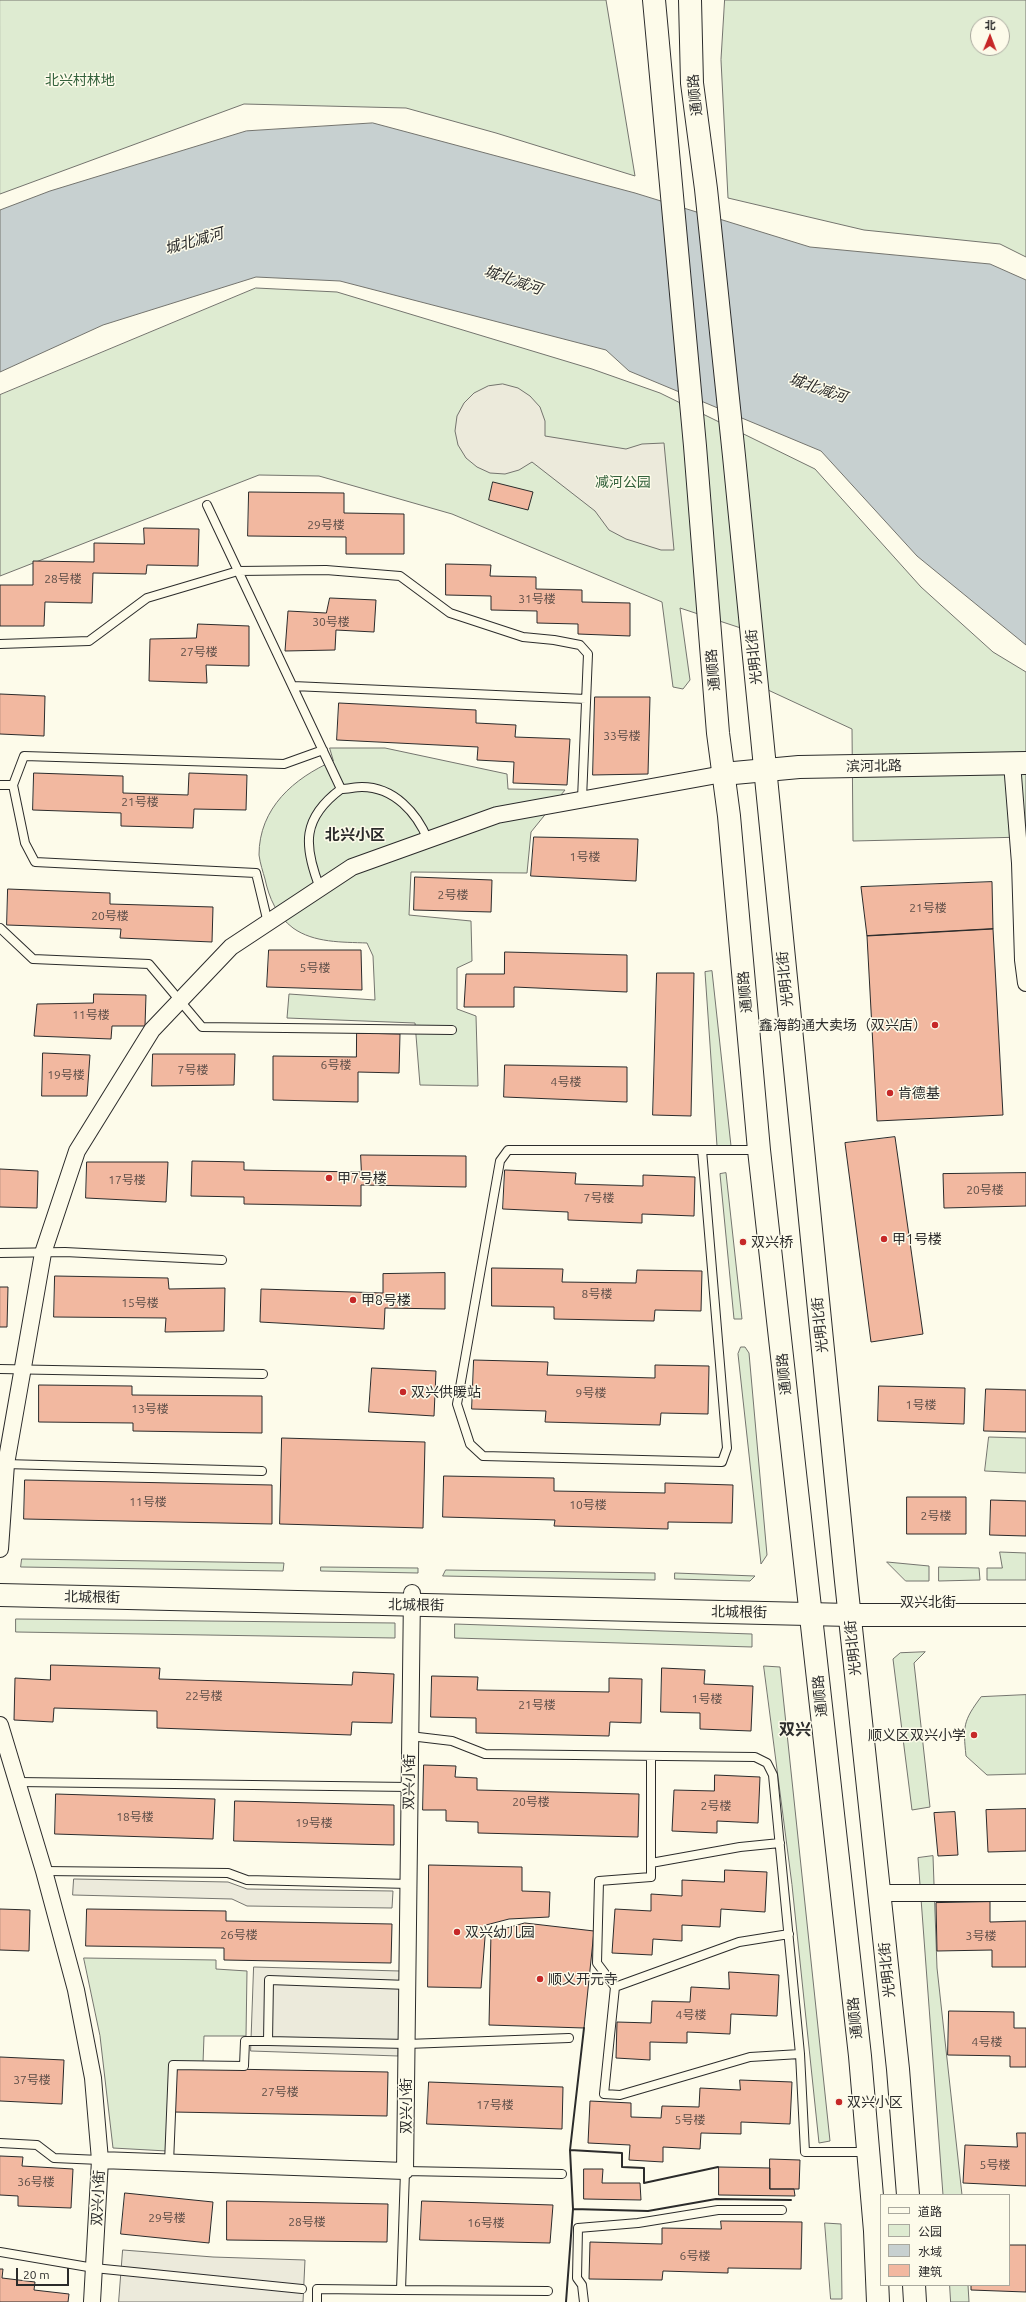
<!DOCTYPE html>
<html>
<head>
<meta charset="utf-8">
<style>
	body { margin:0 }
	#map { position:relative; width:1026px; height:2302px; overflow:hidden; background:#fdfbea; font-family:Ubuntu,"Noto Sans SC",sans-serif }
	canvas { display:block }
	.legend { position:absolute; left:880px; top:2194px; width:130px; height:92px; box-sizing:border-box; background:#fdfbea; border:1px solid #a9a89e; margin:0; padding:5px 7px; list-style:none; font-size:12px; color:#2b2b2b }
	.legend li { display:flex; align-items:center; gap:8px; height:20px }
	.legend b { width:20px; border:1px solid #a9a89e }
	.north { position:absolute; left:970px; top:16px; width:40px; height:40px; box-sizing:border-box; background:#fdfbea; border:1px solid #a9a89e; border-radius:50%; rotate:1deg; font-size:11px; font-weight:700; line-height:16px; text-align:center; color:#2b2b2b }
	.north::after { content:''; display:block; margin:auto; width:14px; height:18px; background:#c62828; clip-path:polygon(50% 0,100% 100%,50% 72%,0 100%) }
	.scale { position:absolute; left:16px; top:2268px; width:53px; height:18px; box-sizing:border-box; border:2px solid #2b2b2b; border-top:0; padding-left:5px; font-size:12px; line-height:14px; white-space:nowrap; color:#2b2b2b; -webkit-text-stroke:3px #fdfbea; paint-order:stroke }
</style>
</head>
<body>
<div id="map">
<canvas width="1026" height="2302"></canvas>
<ul class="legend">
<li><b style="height:5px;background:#fdfbea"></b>道路</li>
<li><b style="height:11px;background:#deebd1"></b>公园</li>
<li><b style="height:11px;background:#c7d0d0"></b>水域</li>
<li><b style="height:11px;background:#f2b8a0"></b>建筑</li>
</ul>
<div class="north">北</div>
<div class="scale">20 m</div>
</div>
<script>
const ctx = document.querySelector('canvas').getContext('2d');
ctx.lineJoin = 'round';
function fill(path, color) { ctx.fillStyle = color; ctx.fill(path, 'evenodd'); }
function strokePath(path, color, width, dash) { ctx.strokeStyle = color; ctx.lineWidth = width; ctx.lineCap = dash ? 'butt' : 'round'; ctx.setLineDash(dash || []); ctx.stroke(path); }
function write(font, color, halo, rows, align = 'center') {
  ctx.font = font + ' Ubuntu,"Noto Sans SC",sans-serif'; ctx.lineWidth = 3; ctx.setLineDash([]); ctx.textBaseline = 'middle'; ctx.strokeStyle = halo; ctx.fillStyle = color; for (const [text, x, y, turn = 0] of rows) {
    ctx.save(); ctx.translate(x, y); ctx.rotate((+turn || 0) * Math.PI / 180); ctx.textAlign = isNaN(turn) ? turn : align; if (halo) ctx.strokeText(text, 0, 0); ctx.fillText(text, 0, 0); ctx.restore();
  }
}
const green = new Path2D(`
	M0,0H606L635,176L496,133L406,108L244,104L0,194Z
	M725,0H1026V257L1000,244L864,230L728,198L721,60ZM978,24H1002V48H978Z
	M256,288L337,292L592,369L660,393L815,469L921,587L993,652L1026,672V837L853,841L852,729L768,690L762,635L680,608L690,680L683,689L673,687L662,602L452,514L319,476L259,475L0,576V395Z
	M330,748H385L507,774L508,789L565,790L531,832L527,873L411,872L409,915L471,921L472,961L457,968V1009L476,1016L478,1086L420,1085L415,1023L287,1018L289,994L375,1000L373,956L367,943C342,942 314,943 293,928C277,916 269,898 265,879C263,872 260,863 259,855C259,808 294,778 333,761Z
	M712,971L731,1146H717L705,972Z
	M726,1173L742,1319H734L720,1174Z
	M741,1347H745L749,1353L767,1555L761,1564L738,1354Z
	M989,1437L1026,1438V1473L985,1471Z
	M1000,1552L1026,1553V1580H987V1568H1002Z
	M22,1559L284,1563L283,1571L21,1567Z
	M887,1562L929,1566V1581H906Z
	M321,1567L418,1568V1573L321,1571Z
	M939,1567L979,1568L980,1580L939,1581Z
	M446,1570L655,1573V1580L443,1576Z
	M675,1573L755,1576L750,1581L675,1579Z
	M16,1619L395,1623V1638L16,1632Z
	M455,1624L752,1634V1647L455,1638Z
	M925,1652L914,1663L930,1807L912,1810L893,1659L900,1653Z
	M764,1666L780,1667L830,2141L819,2143L792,1885Z
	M1026,1695V1774L987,1775L966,1756C963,1726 963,1721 981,1697Z
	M933,1856L937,1968L962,2195H943L918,1858Z
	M84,1958L216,1960V1969L247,1971L246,2036H204L203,2063L170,2062L167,2151L113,2148L100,2036Z
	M825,2223L841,2224L842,2299H831Z
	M950,2285H968L969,2302H951Z`);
const parking = new Path2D(`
	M503,384L518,388L530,396L540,407L545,421V436L626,449L642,444L664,443L674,550H661L626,539L609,530L595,511L532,462L519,470L505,474L490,473L477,467L466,458L458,445L455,431L457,416L464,403L474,393L488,386Z
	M74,1879L228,1882L247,1889L393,1891L392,1908L247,1906L232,1899L73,1895Z
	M254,1967L400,1971L398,2056L251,2051Z
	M123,2250L213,2257L305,2260L303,2302H119Z`);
const water = new Path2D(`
	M373,123L635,193L810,247L990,264L1026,280V645L917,556L821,451L629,371L606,350L340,281L256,277L103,325L0,372V210L50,191L246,131Z`);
const building = new Path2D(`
	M493,482L533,492L528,510L489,500Z
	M249,492L344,493V513L404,514V554H346V537L248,536Z
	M144,528L199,529L198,566L147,565L146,574L93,573L92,603L45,602L44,626H0V585H33V561L94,562V543L144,544Z
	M446,564L491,565L490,576L536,577V589L582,590V602L630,603V636L578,634V624L537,623V611L491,610V596L446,595Z
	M330,598L376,600L374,632L336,630L335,650L285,651L288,611L326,613Z
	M198,624L249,626V666L206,665L207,683L149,681L150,639L196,638Z
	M0,694L45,696L44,736L0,734Z
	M595,697H650L648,774L593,775Z
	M339,703L476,710V723L516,725L515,737L570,739L567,785L513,783L514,762L477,760L478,747L337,740Z
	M34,773L123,776V793L188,795L189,773L247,775L246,810L194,809L193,828L121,826V813L33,810Z
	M534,837L638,839L636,881L531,876Z
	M415,877L492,880L491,912L414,910Z
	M992,882L993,929L867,936L861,887Z
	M8,889L110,893V904L213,907L212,942L120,938L121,929L7,925Z
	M993,929L1003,1115L877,1121L867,936Z
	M269,950H361L362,990L267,987Z
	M505,952L627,955V992L514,987V1007H464L466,974H504Z
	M657,973H694L691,1116L653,1115Z
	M94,994L146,995L145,1026H112L111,1039L34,1036L37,1004L93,1003Z
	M357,1033L400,1034L399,1073L358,1072V1102L273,1100V1056L356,1057Z
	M43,1053L90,1055L87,1096H42Z
	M153,1054H235L234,1085L152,1086Z
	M505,1065L627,1067V1102L504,1097Z
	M895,1137L923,1334L871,1342L845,1143Z
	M361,1155L466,1156V1187L361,1185V1206L244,1204V1197L191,1196L192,1161L244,1162V1170L361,1172Z
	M87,1162H168L166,1202L86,1198Z
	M0,1169L38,1171L37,1208L0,1207Z
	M505,1170L576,1173L575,1184L643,1186V1175L695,1177L694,1216L642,1214V1223L568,1220V1212L503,1209Z
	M1026,1173V1206L944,1208L943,1174Z
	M492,1268L563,1269L562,1282L636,1283L637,1270L702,1271L701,1311L655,1310L654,1321L554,1319V1307L492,1306Z
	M445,1273V1309L385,1308L384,1329L260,1322L261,1289L383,1293V1274Z
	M55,1276L168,1278L169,1289L225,1288L224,1331L165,1332L166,1318L54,1317Z
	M0,1287H8L7,1327H0Z
	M474,1360L548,1362L547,1375L655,1378V1365L709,1366L708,1414L661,1413L660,1425L545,1422L546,1411L472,1409Z
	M372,1368L436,1371L434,1416L369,1412Z
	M39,1385L132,1386V1395L262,1396V1433L133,1431V1423L39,1422Z
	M879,1386L965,1388L964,1424L878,1421Z
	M986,1389L1026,1390V1432L984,1431Z
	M282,1438L425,1442L423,1528L280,1524Z
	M444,1476L554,1478V1491L665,1493V1483L733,1485L732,1523L668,1522V1529L554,1526L555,1520L443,1517Z
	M25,1480L272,1485V1524L24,1519Z
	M907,1497H966V1534H907Z
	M991,1500L1026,1501V1536L990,1535Z
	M51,1665L160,1668L159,1679L352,1685L353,1672L394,1674L392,1723L352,1722L351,1735L157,1728V1711L54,1708L53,1722L14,1720L15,1678L50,1680Z
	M662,1668L705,1670L704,1684L753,1686L751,1731L700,1729V1713L661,1712Z
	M432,1676L478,1677L477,1690L609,1692V1678L642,1679L641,1723L610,1722L609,1736L476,1733V1718L431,1717Z
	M424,1765L456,1766L455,1777L477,1778V1790L639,1794L638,1837L478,1833V1822L446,1821V1810H423Z
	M715,1775L760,1777L758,1823L717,1821V1833L672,1831L674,1790L714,1791Z
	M56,1794L215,1799L213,1839L55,1834Z
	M235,1801L394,1805V1845L234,1841Z
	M1026,1809V1851L988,1852L986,1810Z
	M955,1812L958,1855L938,1856L934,1813Z
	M429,1865L522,1867V1891L550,1892L549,1917L509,1919L486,1925L481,1988L428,1987Z
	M725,1870L767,1872L765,1912L721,1909L720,1927L682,1925V1941L653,1939L652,1955L612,1953L615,1909L651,1911V1894L682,1896V1880L724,1882Z
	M990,1902V1922L1026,1921V1967H992V1950L937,1951L936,1903Z
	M0,1909L30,1910L29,1951L0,1950Z
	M87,1909L226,1911V1921L392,1924L391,1963L224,1960V1948L86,1946Z
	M525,1923L594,1931L584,2028L489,2025L491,1933Z
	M729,1972L779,1975L777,2016L731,2014L730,2034L687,2032V2043L650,2042V2060L616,2058L617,2022L651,2023L652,2001L690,2002L691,1987L729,1989Z
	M949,2011L1014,2012V2028H1026V2067H1010V2056L948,2055Z
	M0,2057L64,2060L62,2104L0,2101Z
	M174,2068L388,2072L387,2116L173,2112Z
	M740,2080L792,2082L790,2124L741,2122V2134L701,2133L700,2149L663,2147V2162L629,2160L630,2145L588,2143L590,2101L631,2103V2117L661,2118L662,2106L699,2107L700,2088L740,2090Z
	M429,2082L563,2087L562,2129L427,2124Z
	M1017,2133H1026V2186L963,2183L965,2145L1017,2147Z
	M0,2156L23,2157L22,2166L73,2169L71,2208L18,2206V2196L0,2195Z
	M770,2159L800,2160L799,2189H770Z
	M719,2167L770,2168V2189H794L795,2196L719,2195Z
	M584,2169H603L602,2183H640L641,2200L584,2199Z
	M125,2193L213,2202L209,2243L121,2234Z
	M227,2201L388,2204L387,2242L227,2240Z
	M422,2201L553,2205L550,2243L420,2240Z
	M721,2221L802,2222L801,2269L728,2268V2273L663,2271L662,2280L589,2279L590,2242L662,2244V2228L721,2229Z
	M1009,2245H1026V2292L971,2290V2285H1009Z
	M0,2269H3L2,2278L35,2282L34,2290L69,2294L68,2302H0Z`);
const lane = new Path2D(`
	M207,505L341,789C302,818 303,845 320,888
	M0,644L89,641L147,598L238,571L326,570L400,576L450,613L523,637L554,640L580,645L588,654L582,799
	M293,686L586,699
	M0,785H13L24,756L284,764L323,750
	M13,785L25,843L35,862L256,873L268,923
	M341,789C348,789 355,787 362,787C394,787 417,813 428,840
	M0,928L33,959L149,964L202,1027L452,1030
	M702,1150L727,1448L722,1462L483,1456L470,1444L457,1404L500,1161L508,1150H759
	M0,1253L65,1252L222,1260
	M0,1369L263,1374
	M5,1464L262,1471
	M410,1736L452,1741L485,1754L755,1757L767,1763L773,1775L800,2054L805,2152H868
	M651,1756V1863L740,1847L780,1843
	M18,1782L409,1787
	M44,1871L228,1873L247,1880L409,1884
	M789,1934L739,1942L615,1987L604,2094L620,2095L750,2057L800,2054
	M408,1985L269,1980L268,2041L407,2044L569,2038
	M615,1987L597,1963L599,1881L651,1877V1863
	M0,2143L37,2145L54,2158L100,2160
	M169,2163L173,2065L244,2066L245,2041H268
	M0,2252L94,2268L302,2289
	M401,2290L548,2291
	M317,2302V2289L401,2290L405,2171L562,2174
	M584,2302L582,2285L577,2278L578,2228L638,2223L718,2210H782`);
const street = new Path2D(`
	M1012,763L1020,863L1023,960L1026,983
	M0,1549L6,1464L43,1253L77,1151L152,1030L231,947L352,867L497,815L723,774
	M0,1725L44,1871L76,1990L93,2078L100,2160L92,2302
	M879,1893H1026
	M100,2160L405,2171L412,1593`);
const secondary = new Path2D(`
	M723,774L799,767L1026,763
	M0,1595L850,1615H1026`);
const primary = new Path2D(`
	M654,0L695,446L718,733L729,816L759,1150L860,2056L875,2231L878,2302
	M690,0L692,83L706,189L734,456L846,1581L898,2069L908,2195
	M914,2285L915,2302`);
const wall = new Path2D(`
	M570,2150L622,2153V2167L644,2168V2183L718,2167
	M573,2209L570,2150L584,2028
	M566,2302L573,2209L648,2211L716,2199L791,2200`);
const markers = [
	[935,1025,4,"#c62828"],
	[890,1093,4,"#c62828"],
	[329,1178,4,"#c62828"],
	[884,1239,4,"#c62828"],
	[743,1242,4,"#c62828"],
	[353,1300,4,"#c62828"],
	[403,1392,4,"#c62828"],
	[974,1735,4,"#c62828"],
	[457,1932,4,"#c62828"],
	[540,1979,4,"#c62828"],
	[839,2102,4,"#c62828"]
];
const numberNames = [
	["29号楼",326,525],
	["28号楼",63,579],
	["31号楼",537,599],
	["30号楼",331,622],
	["27号楼",199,652],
	["33号楼",622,736],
	["21号楼",140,802],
	["1号楼",585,857],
	["2号楼",453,895],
	["21号楼",928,908],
	["20号楼",110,916],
	["5号楼",315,968],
	["11号楼",91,1015],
	["6号楼",336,1065],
	["7号楼",193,1070],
	["19号楼",66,1075],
	["4号楼",566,1082],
	["17号楼",127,1180],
	["20号楼",985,1190],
	["7号楼",599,1198],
	["8号楼",597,1294],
	["15号楼",140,1303],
	["9号楼",591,1393],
	["1号楼",921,1405],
	["13号楼",150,1409],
	["11号楼",148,1502],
	["10号楼",588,1505],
	["2号楼",936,1516],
	["22号楼",204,1696],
	["1号楼",707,1699],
	["21号楼",537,1705],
	["20号楼",531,1802],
	["2号楼",716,1806],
	["18号楼",135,1817],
	["19号楼",314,1823],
	["26号楼",239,1935],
	["3号楼",981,1936],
	["4号楼",691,2015],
	["4号楼",987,2042],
	["37号楼",32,2080],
	["27号楼",280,2092],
	["17号楼",495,2105],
	["5号楼",690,2120],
	["5号楼",995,2165],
	["36号楼",36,2182],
	["29号楼",167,2218],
	["28号楼",307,2222],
	["16号楼",486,2223],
	["6号楼",695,2256]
];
const parkNames = [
	["北兴村林地",80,80],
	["减河公园",623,482]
];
const streetNames = [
	["通顺路",695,95,-96],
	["光明北街",754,657,-96],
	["通顺路",713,670,-95],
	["滨河北路",874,766,-1],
	["光明北街",785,979,-96],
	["通顺路",745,992,-95],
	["光明北街",820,1325,-96],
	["通顺路",784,1374,-96],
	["北城根街",92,1597,1],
	["双兴北街",928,1602],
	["北城根街",416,1605,1],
	["北城根街",739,1612,1],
	["光明北街",853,1648,-96],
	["通顺路",820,1696,-96],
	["双兴小街",409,1782,-89],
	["光明北街",887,1970,-96],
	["通顺路",855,2018,-96],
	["双兴小街",406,2106,-90],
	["双兴小街",98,2198,-87]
];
const poiNames = [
	["鑫海韵通大卖场（双兴店）",927,1025,"right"],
	["肯德基",898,1093],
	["甲7号楼",337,1178],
	["甲1号楼",892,1239],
	["双兴桥",751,1242],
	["甲8号楼",361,1300],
	["双兴供暖站",411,1392],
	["顺义区双兴小学",966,1735,"right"],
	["双兴幼儿园",465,1932],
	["顺义开元寺",548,1979],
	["双兴小区",847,2102]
];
const waterNames = [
	["城北减河",194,241,-16],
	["城北减河",513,280,19],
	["城北减河",818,388,19]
];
const neighbourhoodNames = [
	["北兴小区",355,835]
];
const quarterNames = [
	["双兴",795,1730]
];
fill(green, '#deebd1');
strokePath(green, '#74746e', 1);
fill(parking, '#eceadb');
strokePath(parking, '#74746e', 1);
fill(water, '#c7d0d0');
strokePath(water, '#74746e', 1);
fill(building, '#f2b8a0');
strokePath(building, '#2b2b2b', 1);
strokePath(lane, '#2b2b2b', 10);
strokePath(street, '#2b2b2b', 18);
strokePath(secondary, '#2b2b2b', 24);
strokePath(primary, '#2b2b2b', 24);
strokePath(lane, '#fdfbea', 8);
strokePath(street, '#fdfbea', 16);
strokePath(secondary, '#fdfbea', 22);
strokePath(primary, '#fdfbea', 22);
strokePath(wall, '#2b2b2b', 2);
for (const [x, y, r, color] of markers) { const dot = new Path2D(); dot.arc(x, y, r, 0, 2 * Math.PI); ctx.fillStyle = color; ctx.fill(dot); strokePath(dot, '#fdfbea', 1.5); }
write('12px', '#5d4e48', null, numberNames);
write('14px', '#34623c', '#fdfbea', parkNames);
write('14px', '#2b2b2b', '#fdfbea', streetNames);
write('14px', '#2b2b2b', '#fdfbea', poiNames, 'left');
write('italic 15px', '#2b2b2b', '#fdfbea', waterNames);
write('bold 15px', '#2b2b2b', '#fdfbea', neighbourhoodNames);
write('bold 16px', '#2b2b2b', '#fdfbea', quarterNames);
</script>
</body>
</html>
